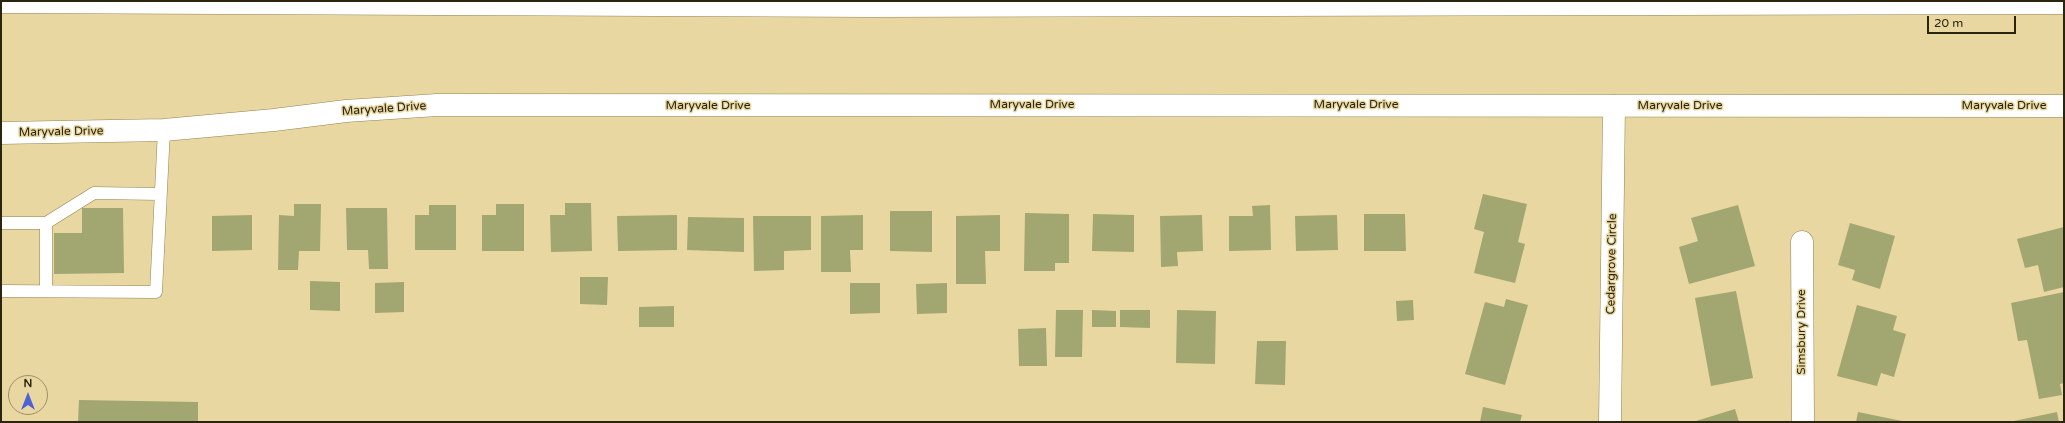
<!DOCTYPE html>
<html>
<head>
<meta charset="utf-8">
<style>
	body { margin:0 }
	#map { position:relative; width:2065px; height:423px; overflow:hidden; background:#e9d7a2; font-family:"Varela Round",sans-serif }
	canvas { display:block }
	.frame { position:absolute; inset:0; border:2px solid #2b240f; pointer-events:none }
	.north { position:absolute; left:8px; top:375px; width:40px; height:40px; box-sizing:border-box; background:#e9d7a2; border:1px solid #9d8f67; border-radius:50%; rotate:0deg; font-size:11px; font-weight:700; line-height:16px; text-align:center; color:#2b240f }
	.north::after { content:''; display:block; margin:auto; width:14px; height:18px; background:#4e62d7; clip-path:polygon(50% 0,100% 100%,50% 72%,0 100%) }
	.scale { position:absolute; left:1927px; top:16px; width:89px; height:18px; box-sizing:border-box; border:2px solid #2b240f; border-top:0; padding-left:5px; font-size:12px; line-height:14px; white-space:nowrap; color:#2b240f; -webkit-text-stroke:3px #e9d7a2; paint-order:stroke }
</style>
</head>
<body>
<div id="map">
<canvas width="2065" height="423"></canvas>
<div class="frame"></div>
<div class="north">N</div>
<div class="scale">20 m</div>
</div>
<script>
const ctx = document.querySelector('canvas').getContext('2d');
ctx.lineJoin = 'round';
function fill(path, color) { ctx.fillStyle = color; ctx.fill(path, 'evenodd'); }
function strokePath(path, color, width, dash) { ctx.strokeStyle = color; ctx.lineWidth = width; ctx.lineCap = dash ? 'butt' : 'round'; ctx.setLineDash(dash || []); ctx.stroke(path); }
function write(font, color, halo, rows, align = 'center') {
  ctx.font = font + ' "Varela Round",sans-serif'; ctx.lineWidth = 3; ctx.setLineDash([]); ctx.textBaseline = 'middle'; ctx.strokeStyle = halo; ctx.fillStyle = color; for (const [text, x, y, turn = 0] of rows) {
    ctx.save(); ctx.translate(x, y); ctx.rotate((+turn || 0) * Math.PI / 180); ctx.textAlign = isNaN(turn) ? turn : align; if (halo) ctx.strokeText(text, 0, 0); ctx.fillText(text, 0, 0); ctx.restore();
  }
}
const building = new Path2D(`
	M1483,194L1527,204L1518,242L1525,244L1515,283L1474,273L1484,232L1474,229Z
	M565,203H591L592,251L551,252L550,215H565Z
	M294,204H321L320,251H299L298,270H278L279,215L294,216Z
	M496,204H524V251H482V215H496Z
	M429,205H456V250H415V215H429Z
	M1270,205L1271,250L1229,251V216H1253L1252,206Z
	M1738,205L1755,266L1689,284L1679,247L1698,241L1691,218Z
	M82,208H123L124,273L54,274V233H82Z
	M346,208H387L388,269H369L368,250H347Z
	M890,211H932V252L890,251Z
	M1025,213L1069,214V263H1055V271H1024Z
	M1093,214L1134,215V252L1092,251Z
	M1364,214H1405L1406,251H1364Z
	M252,215V250L212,251V216Z
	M677,215V250L618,251L617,216Z
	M863,215V250H850L851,272H821V216Z
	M1000,215V251H985L986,284H956V216Z
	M1202,215L1203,251L1177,252L1178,266L1161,267L1160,216Z
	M1337,215L1338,250L1296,251L1295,216Z
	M753,216H811V250L784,251V270L754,271Z
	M688,217L744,218V252L687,250Z
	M1850,223L1895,236L1880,289L1852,280L1855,270L1838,265Z
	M2064,227V287L2044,292L2038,265L2025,268L2017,239Z
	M580,277H608L607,305L580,304Z
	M310,281L340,282V311L310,310Z
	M404,282V312L375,313V283Z
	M850,283H880V313L850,314Z
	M947,283V313L917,314L916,284Z
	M1736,291L1753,378L1711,386L1695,298Z
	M2064,292V383L2060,384L2062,395L2039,399L2027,340L2018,341L2011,303Z
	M1506,299L1528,305L1505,385L1465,374L1485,302L1504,307Z
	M1413,300L1414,320L1397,321L1396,301Z
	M1857,305L1897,316L1893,330L1906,334L1894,377L1881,373L1877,386L1837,376Z
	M674,306V327H639V307Z
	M1056,310H1083L1082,357H1055Z
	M1092,310L1116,311V327H1092Z
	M1120,310H1150V328L1120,327Z
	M1177,310L1216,311L1215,364L1176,363Z
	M1046,328L1047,366H1019L1018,329Z
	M1257,341H1286L1285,385L1255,384Z
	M79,400L198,402V422H78Z
	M1483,407L1522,415L1520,422H1480Z
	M1735,409L1739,422H1696V421Z
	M1858,412L1902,421V422H1856Z
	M2057,412L2059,422H2014V421Z`);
const service = new Path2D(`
	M1,223H46L94,193L160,194
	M46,223V291
	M1,291L156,292L164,130`);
const minor = new Path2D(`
	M1802,242L1803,422
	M1610,422L1614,106`);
const tertiary = new Path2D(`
	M1,133L164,130L274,120L346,111L437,105L2064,106`);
const motorway = new Path2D(`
	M1,2L872,6L2064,3`);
const streetNames = [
	["Maryvale Drive",1032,105],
	["Maryvale Drive",1356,105],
	["Maryvale Drive",708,106],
	["Maryvale Drive",1680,106],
	["Maryvale Drive",2004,106],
	["Maryvale Drive",384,109,-4],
	["Maryvale Drive",61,132,-1],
	["Cedargrove Circle",1612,264,-89],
	["Simsbury Drive",1802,332,-90]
];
fill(building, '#a2a671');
strokePath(service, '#93824f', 13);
strokePath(minor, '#93824f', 23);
strokePath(tertiary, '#93824f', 23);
strokePath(motorway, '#93824f', 23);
strokePath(service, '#fff', 12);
strokePath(minor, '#fff', 22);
strokePath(tertiary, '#fff', 22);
strokePath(motorway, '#fff', 22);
write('12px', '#2b240f', '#e9d7a2', streetNames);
</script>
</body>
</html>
